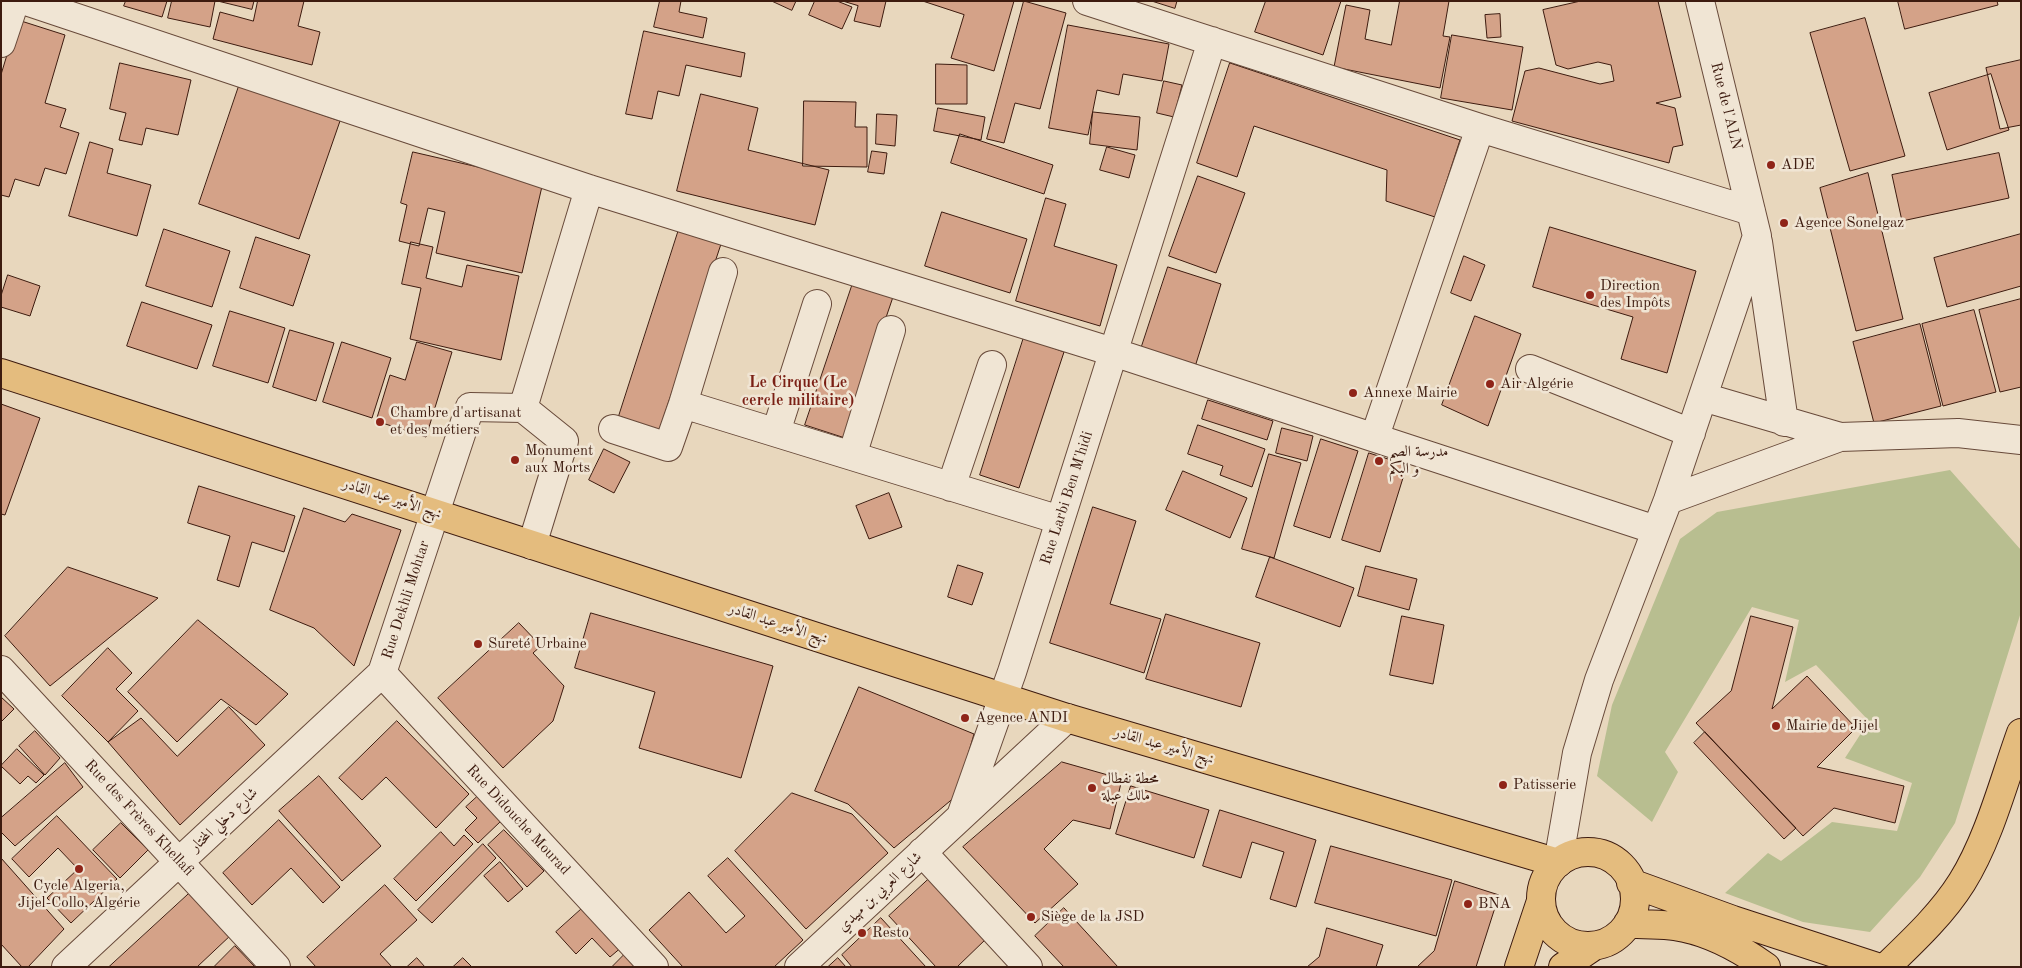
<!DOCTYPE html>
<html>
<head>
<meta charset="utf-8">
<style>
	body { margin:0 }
	#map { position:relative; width:2022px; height:968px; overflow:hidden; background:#e8d7bd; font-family:"Old Standard TT",serif }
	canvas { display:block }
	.frame { position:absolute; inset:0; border:2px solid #3d1b0f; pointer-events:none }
</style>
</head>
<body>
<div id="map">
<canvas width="2022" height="968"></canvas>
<div class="frame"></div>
</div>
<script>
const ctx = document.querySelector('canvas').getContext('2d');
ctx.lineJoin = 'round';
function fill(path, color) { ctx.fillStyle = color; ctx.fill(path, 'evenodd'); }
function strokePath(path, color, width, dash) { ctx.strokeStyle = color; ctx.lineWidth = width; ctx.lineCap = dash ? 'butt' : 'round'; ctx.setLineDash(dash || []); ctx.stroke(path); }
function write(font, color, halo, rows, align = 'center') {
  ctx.font = font + ' "Old Standard TT",Amiri,serif'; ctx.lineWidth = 5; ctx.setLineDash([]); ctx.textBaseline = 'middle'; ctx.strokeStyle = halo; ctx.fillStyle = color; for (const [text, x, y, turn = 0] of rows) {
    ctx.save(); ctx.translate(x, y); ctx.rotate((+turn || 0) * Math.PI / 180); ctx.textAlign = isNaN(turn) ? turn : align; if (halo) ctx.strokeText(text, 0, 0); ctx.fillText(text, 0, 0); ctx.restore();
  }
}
const green = new Path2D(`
	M1950,470L2021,550V612L1955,823L1920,877L1870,932L1803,922L1725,893L1768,853L1781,861L1832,822L1897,831L1912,783L1845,758L1869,721L1816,665L1785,682L1799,620L1752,607L1665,752L1678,772L1652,822L1597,776L1612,705L1680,539L1717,512Z`);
const building = new Path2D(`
	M126,1H167L162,17L124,6Z
	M172,1H215L210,27L168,18Z
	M218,1H254L252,9Z
	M258,1H304L298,26L320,32L312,65L213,39L220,12L253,21Z
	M660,1H681L679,12L707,18L703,38L654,27Z
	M772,1H796L792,10Z
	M815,1H837L852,7L842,29L809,15Z
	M843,1H886L880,27L854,21L858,6Z
	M923,1H1014L994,71L951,58L964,15Z
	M1024,1L1066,13L1040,109L1015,103L1004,143L987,139Z
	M1152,1H1177L1175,8Z
	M1266,1H1341L1323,55L1255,32Z
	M1400,1H1449L1443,36L1450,37L1440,88L1334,67L1346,5L1370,10L1365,39L1391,45Z
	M1581,1H1658L1681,97L1656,103L1675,108L1683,145L1673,147L1669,163L1512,121L1525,71L1539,68L1600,84L1614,81L1611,65L1598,62L1568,69L1556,65L1543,10Z
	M1898,1H1997L1998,5L1905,29Z
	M1500,14L1501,37L1487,38L1485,15Z
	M1865,18L1905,156L1850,171L1810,33Z
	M18,20L65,35L45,103L66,109L60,127L79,133L66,174L45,168L39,186L15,179L9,197L1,195V75Z
	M1068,25L1169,44L1162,81L1123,74L1119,95L1097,90L1088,135L1049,128Z
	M644,31L745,53L741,77L686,65L679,96L658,91L652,119L626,114Z
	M1452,35L1523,47L1512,110L1441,98Z
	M2021,60V125L2000,129L1986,68Z
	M120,63L191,80L178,135L146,128L142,145L119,140L126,113L110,109Z
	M1230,63L1460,140L1435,217L1386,201L1387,170L1254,126L1237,177L1197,163Z
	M936,64L967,65V104H936Z
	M1991,74L2009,130L1947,150L1929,93Z
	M1164,81L1182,85L1174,117L1157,113Z
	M239,86L340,121L299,239L199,204Z
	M701,94L758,108L748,150L829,170L815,225L677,191Z
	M804,101L856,102L855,127H867V167L803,166Z
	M938,108L985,117L981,140L934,131Z
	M1093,112L1140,117L1137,150L1090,144Z
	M877,114L897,115L895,146L876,144Z
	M960,134L1053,165L1044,194L951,163Z
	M90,142L113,149L107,173L151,185L137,236L69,216Z
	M1107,147L1135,155L1129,178L1100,170Z
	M872,151L887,153L884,174L868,172Z
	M413,152L543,182L522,273L436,253L445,212L428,208L419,246L399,241L407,205L401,203Z
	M1999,153L2009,198L1902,221L1892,175Z
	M1868,173L1903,319L1856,331L1820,188Z
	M1198,176L1245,193L1216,273L1169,256Z
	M1046,198L1066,204L1054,246L1117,265L1100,326L1016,301Z
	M942,212L1027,239L1010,293L925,266Z
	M681,223L723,238L659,431L619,416Z
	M1550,227L1696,271L1667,373L1621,359L1633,317L1533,287Z
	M164,229L230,251L212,307L146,286Z
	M2021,234V286L1947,307L1934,258Z
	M256,237L310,255L293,306L240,288Z
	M411,242L433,247L426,278L462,287L467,265L519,276L501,360L410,339L421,288L402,284Z
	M1464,256L1485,265L1471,301L1451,293Z
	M1168,267L1221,284L1194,370L1140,352Z
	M8,275L40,286L30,316L1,307V296Z
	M854,280L894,294L845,438L805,425Z
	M2021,299V387L2000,392L1979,310Z
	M142,302L212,325L197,369L127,346Z
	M1974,310L1996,392L1943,406L1922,324Z
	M230,311L285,328L268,383L213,366Z
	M1475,316L1521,334L1488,426L1442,405Z
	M1920,324L1941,406L1874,423L1853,342Z
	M290,330L334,343L316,401L273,387Z
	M1024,337L1064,352L1019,488L980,475Z
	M342,342L391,358L372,418L323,402Z
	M417,342L452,352L426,437L376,421L390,375L405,380Z
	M1208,400L1273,421L1267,440L1202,419Z
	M1,404L40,418L5,515L1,514Z
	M1198,425L1265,449L1252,487L1220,475L1223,466L1188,454Z
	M1282,428L1313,436L1307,461L1276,453Z
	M1321,439L1358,451L1330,538L1294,526Z
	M604,449L630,462L614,493L589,480Z
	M1369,453L1407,465L1380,552L1342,540Z
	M1269,454L1301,463L1274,558L1242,549Z
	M1183,471L1247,498L1230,538L1166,510Z
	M199,486L295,516L284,552L252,542L239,587L217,580L230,536L188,523Z
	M889,493L902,527L869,539L856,506Z
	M1093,507L1136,521L1110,604L1161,619L1144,673L1050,643Z
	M304,508L345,522L352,514L401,530L354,666L314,628L270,610Z
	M1270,557L1354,588L1340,627L1256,597Z
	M958,565L983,573L972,605L948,597Z
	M1366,566L1417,579L1409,610L1358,596Z
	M68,567L158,598L50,686L5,636Z
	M591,613L773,666L741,778L639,748L655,692L575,668Z
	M1166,614L1260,643L1241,707L1146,679Z
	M1402,616L1444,625L1433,684L1390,675Z
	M1751,616L1793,627L1772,709L1807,676L1856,728L1817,767L1904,786L1895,823L1834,808L1803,836L1696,723L1731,691Z
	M198,620L288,694L256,725L221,699L177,742L128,692Z
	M519,623L541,646L533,653L564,686L553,721L503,768L438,698Z
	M108,648L132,673L116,689L138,711L108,742L62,696Z
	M859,687L974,734L956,796L894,848L848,804L815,791Z
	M1,697L14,709L1,722Z
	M229,707L265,745L180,825L108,742L141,718L177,756Z
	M397,721L469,794L436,828L386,777L362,800L339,778Z
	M35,731L60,758L45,775L19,746Z
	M1705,732L1796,828L1784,839L1694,743Z
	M17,749L44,775L36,783L28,776L20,784L1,766Z
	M1062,762L1122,779L1110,829L1073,820L1044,849L1078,884L1035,923L963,847Z
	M65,763L83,787L15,846L1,832V818Z
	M319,776L381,846L342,881L279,811Z
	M1131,786L1209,810L1194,858L1116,834Z
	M792,793L852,814L888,853L806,929L735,851Z
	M477,797L501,821L478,843L465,830L477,818L466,807Z
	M1220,810L1316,840L1296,907L1270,899L1284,852L1252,842L1241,878L1203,866Z
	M57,816L117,879L71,923L47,898L78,869L58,848L29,877L12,859Z
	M279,820L340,887L323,903L291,868L252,905L223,873Z
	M121,823L148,850L120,878L93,850Z
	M504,830L544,871L527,887L488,845Z
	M441,832L454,846L464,835L473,844L416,901L394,879Z
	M483,844L496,858L432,923L418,910Z
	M1331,846L1452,880L1436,936L1315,903Z
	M1,858L64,929L28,967H22L1,944Z
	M728,858L803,940L774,967H683L649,930L689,892L726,933L745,916L708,876Z
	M500,862L523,889L508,902L484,876Z
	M931,877L987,938L957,967H936L889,916Z
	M1455,881L1499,895L1476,967H1417L1434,951Z
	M385,885L417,920L380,954L392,967H316L307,957Z
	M193,890L232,934L197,967H109Z
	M586,905L623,946L610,957L592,938L576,954L556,932Z
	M1064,908L1118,967H1064L1035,936Z
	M881,918L926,967H852L842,955Z
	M1327,928L1383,945L1376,967H1307L1319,957Z
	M235,946L255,967H214Z
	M625,954L638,967H612Z
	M417,958L425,967H407Z
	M463,958L472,967H453Z
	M838,958L846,967H828Z`);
const minor = new Path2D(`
	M26,1L589,189L1113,352L1656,530
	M1087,1L1480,128L1751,211
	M1,43L15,1
	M1758,242L1784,422
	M1530,369L1691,433
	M1703,397L1840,437L1958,433L2021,440
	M683,404L723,272
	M523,408L589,189
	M613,429L668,447L683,404L1060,520
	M776,432L817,304
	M1375,436L1480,128
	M852,456L891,330
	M951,487L992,365
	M1668,500L1840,437
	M1,670L276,967
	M382,673L654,967
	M961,816L1012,672L1212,41
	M922,852L1028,967
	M1558,863L1577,753L1599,680L1668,500L1757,236L1700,1
	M66,967L382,673L470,407L523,408L564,441L532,545
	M799,967L1067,718`);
const major = new Path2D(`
	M1,373L1067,718L1558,863
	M1541 899a47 47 0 1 1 94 0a47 47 0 1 1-94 0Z
	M1631,883L1733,920L1877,967
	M1628,923C1644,925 1659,924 1675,926C1709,931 1738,947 1766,967
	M1519,967L1541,901
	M1563,967L1594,946
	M1886,967C1913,941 1942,914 1962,882C1989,839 2004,780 2021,733`);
const markers = [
	[1771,165,5,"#8f2418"],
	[1784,223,5,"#8f2418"],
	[1590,295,5,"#8f2418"],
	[1490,384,5,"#8f2418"],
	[1353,393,5,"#8f2418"],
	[380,422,5,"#8f2418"],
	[515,460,5,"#8f2418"],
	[1379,461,5,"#8f2418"],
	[478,644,5,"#8f2418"],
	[965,718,5,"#8f2418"],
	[1776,726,5,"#8f2418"],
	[1503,785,5,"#8f2418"],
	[1092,788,5,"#8f2418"],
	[79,869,5,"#8f2418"],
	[1468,904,5,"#8f2418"],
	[1031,917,5,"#8f2418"],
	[862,933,5,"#8f2418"]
];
const streetNames = [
	["Rue de l'ALN",1726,106,76],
	["Rue Larbi Ben M'hidi",1067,498,-72],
	["نهج الأمير عبد القادر",392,499,18],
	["Rue Dekhli Mohtar",406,600,-72],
	["نهج الأمير عبد القادر",778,624,18],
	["نهج الأمير عبد القادر",1164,746,16],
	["Rue des Frères Khellafi",139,818,47],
	["شارع دخلي المختار",224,820,-43],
	["Rue Didouche Mourad",518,820,47],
	["شارع العربي بن مهيدي",880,892,-43]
];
const poiNames = [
	["ADE",1781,165],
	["Agence Sonelgaz",1794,223],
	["Direction",1600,286],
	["des Impôts",1600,303],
	["Air Algérie",1500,384],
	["Annexe Mairie",1363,393],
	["Chambre d'artisanat",390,413],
	["et des métiers",390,430],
	["Monument",525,451],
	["aux Morts",525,468],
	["مدرسة الصم",1389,452],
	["و البكم",1389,469],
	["Sureté Urbaine",488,644],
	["Agence ANDI",975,718],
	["Mairie de Jijel",1786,726],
	["محطة نفطال",1102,779],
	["مالك عبلة",1102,796],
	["Patisserie",1513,785],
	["Cycle Algeria,",79,886,"center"],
	["Jijel-Collo, Algérie",79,903,"center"],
	["BNA",1478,904],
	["Siège de la JSD",1041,917],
	["Resto",872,933]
];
const neighbourhoodNames = [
	["Le Cirque (Le",798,383],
	["cercle militaire)",798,401]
];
fill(green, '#b8be90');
fill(building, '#d4a288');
strokePath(building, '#3d1b0f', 1);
strokePath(minor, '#684a3a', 30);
strokePath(major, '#3d1b0f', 30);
strokePath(minor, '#f0e5d4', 28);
strokePath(major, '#e4bc7e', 28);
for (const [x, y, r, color] of markers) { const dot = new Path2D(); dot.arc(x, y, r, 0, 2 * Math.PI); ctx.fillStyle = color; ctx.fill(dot); strokePath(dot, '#f0e5d4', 2); }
write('15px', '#3d1b0f', '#f0e5d4', streetNames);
write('15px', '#3d1b0f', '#f0e5d4', poiNames, 'left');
write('bold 16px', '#7a1f14', '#f0e5d4', neighbourhoodNames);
</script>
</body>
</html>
